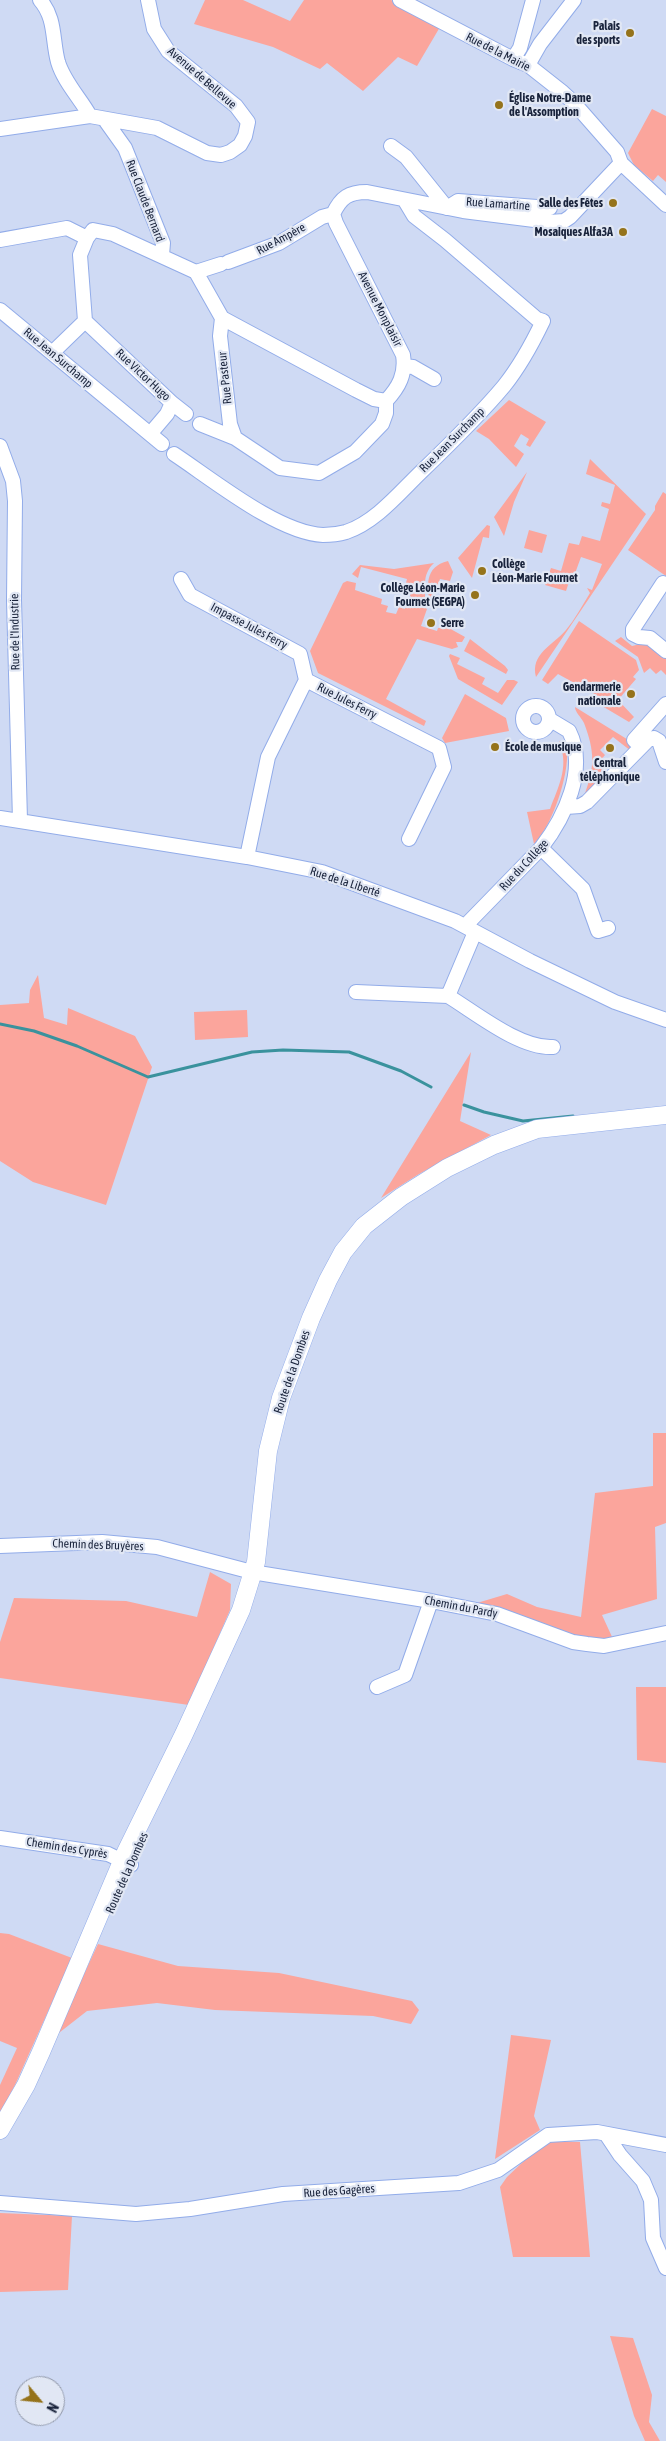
<!DOCTYPE html>
<html>
<head>
<meta charset="utf-8">
<style>
	body { margin:0 }
	#map { position:relative; width:666px; height:2441px; overflow:hidden; background:#cfdaf4; font-family:"Asap Condensed",sans-serif }
	canvas { display:block }
	.north { position:absolute; left:15px; top:2376px; width:50px; height:50px; box-sizing:border-box; background:#e1e7f4; border:1px solid #9199aa; border-radius:50%; rotate:118deg; font-size:14px; font-weight:700; line-height:20px; text-align:center; color:#19233b }
	.north::after { content:''; display:block; margin:auto; width:18px; height:22px; background:#95731b; clip-path:polygon(50% 0,100% 100%,50% 72%,0 100%) }
</style>
</head>
<body>
<div id="map">
<canvas width="666" height="2441"></canvas>
<div class="north">N</div>
</div>
<script>
const ctx = document.querySelector('canvas').getContext('2d');
ctx.lineJoin = 'round';
function fill(path, color) { ctx.fillStyle = color; ctx.fill(path, 'evenodd'); }
function strokePath(path, color, width, dash) { ctx.strokeStyle = color; ctx.lineWidth = width; ctx.lineCap = dash ? 'butt' : 'round'; ctx.setLineDash(dash || []); ctx.stroke(path); }
function write(font, color, halo, rows, align = 'center') {
  ctx.font = font + ' "Asap Condensed",sans-serif'; ctx.lineWidth = 4.5; ctx.setLineDash([]); ctx.textBaseline = 'middle'; ctx.strokeStyle = halo; ctx.fillStyle = color; for (const [text, x, y, turn = 0] of rows) {
    ctx.save(); ctx.translate(x, y); ctx.rotate((+turn || 0) * Math.PI / 180); ctx.textAlign = isNaN(turn) ? turn : align; if (halo) ctx.strokeText(text, 0, 0); ctx.fillText(text, 0, 0); ctx.restore();
  }
}
const green = new Path2D(`
	M205,0H243L290,21L304,0H391L440,27L417,66L398,57L363,91L327,63L320,69L273,47L194,24Z
	M652,109L666,116V182L658,175L653,181L634,165L628,153Z
	M509,400L546,422L530,447L526,445L529,439L521,434L514,446L524,454L516,467L489,439L476,431Z
	M590,459L646,514L536,677C530,654 553,645 566,630C575,619 582,606 590,593L587,588L592,590L602,564L581,557L573,579H570L566,591L545,585L551,568L561,571L569,543L579,545L582,536L600,541L609,509L601,506L602,502L610,504L615,485L586,474Z
	M527,472L514,502L504,536L494,517Z
	M663,492L666,494V576L628,550L655,510V506Z
	M487,525L490,526L489,538L483,537L472,578L458,558Z
	M529,530L547,535L542,553L524,548Z
	M448,561L453,572L450,581L440,579L430,607C427,586 424,567 448,561Z
	M434,563C421,575 426,589 425,605L410,596L412,590L405,587L407,579L361,567L358,578L352,574L360,565L394,569Z
	M347,581L356,583L355,590L382,599L381,604L388,606L386,612L396,614L399,607L405,609L408,599L427,609L421,626L437,631L438,628L447,627L465,637L462,642H456L458,647L452,649L417,639L386,699L426,721L424,726L318,673L310,651L343,583Z
	M579,621L636,660L639,670L633,677L636,679L618,700L634,717L629,722L602,706L605,700L558,674L548,684L542,680Z
	M621,637L632,646L649,642L666,657V675L661,670L656,674L650,668L644,673L638,657L615,641Z
	M470,639L505,666L508,670L506,674L464,651Z
	M450,654L460,658L457,664L485,678L482,684L498,693L507,680H514L518,682L502,705L458,679L449,656Z
	M465,694L506,718L509,731L445,743L442,738Z
	M575,707L630,741L631,751L613,737L600,750L605,755L600,761L603,764L600,776L602,779L584,796C595,767 595,752 584,723C581,717 575,712 575,707Z
	M560,741L567,750C569,776 552,826 534,844L527,812L550,809C558,788 569,767 560,745H556Z
	M38,975L44,1018L67,1025L68,1008L135,1036L152,1067L106,1205L33,1182L0,1161V1005L29,1003L30,990Z
	M247,1010L248,1037L195,1040L194,1012Z
	M471,1052L460,1121L491,1135L419,1174L381,1198Z
	M653,1433H666V1523L655,1527L657,1599L602,1615L613,1639L571,1638L515,1614L477,1603L507,1594L537,1607L581,1617L595,1493L653,1486Z
	M210,1572L231,1584L230,1610L189,1705L0,1678V1642L14,1598L126,1601L197,1617Z
	M636,1687H666V1763L637,1760Z
	M0,1933L9,1934L72,1958L15,2085L0,2113V2085L17,2048L0,2041Z
	M98,1944L178,1966L279,1973L412,2001L419,2010L411,2024L373,2016L215,2010L157,2003L87,2011L55,2036Z
	M511,2035L551,2040L534,2116L540,2130L495,2159Z
	M545,2141L580,2142L590,2257H513L500,2187L507,2177Z
	M0,2213L72,2216L68,2290L0,2292Z
	M610,2336L633,2338L652,2395L649,2422L660,2441H645L634,2416Z`);
const stream = new Path2D(`
	M0,1024L34,1031L77,1046L148,1077L252,1052L283,1050L349,1052L401,1071L431,1087
	M464,1105L484,1112L523,1121L573,1116`);
const minor = new Path2D(`
	M40,0C56,18 52,40 58,62C64,82 80,98 90,116
	M400,0L513,59L528,65L561,91L574,103L617,152L621,163L666,205
	M513,59L520,48L533,0
	M528,65L540,44L574,0
	M105,120L125,148L163,243L162,255
	M0,129L90,116L157,128L207,153L221,155L230,152L240,145L245,136L248,122L236,106L168,51L154,29L148,0
	M391,146L406,157L447,208L458,201L550,208
	M0,240L67,228L87,238L93,230L113,234L196,272L222,318L356,390L374,399L386,401C399,387 406,374 403,355L336,223L333,214C341,197 349,192 367,192L463,211L550,222L564,221L570,217L621,163
	M228,262L279,243L322,217L333,214
	M196,272L221,264
	M0,310L162,444
	M222,318L220,336L230,424L235,438L280,468L319,473L355,452L382,424L386,413V401
	M85,321L172,403L167,414L150,434
	M52,353L85,321L80,255L87,238
	M404,366L413,367L434,379
	M172,403L186,414
	M200,424L235,438
	M0,446L13,481L15,501L14,600L20,820
	M174,454C212,479 278,533 323,535C330,535 339,534 346,532C376,522 400,492 422,471C450,444 479,416 504,386C520,366 532,344 543,321L537,319L445,240L414,216L405,201
	M181,579L190,595L300,654L306,680
	M663,583L633,629V634L639,637L650,638L666,651
	M306,680L439,748L444,767L409,839
	M523 719a13 13 0 1 1 26 0a13 13 0 1 1-26 0Z
	M641,747L634,740L666,704
	M566,807L580,806L587,802L648,740L654,738L659,741L666,762
	M0,818L247,857L322,872L455,921L530,961L615,1002L666,1020
	M541,848L583,889L598,931L608,928
	M247,857L268,757L306,680
	M465,926L541,848C565,817 588,769 569,731L549,719
	M356,992L448,996L475,932
	M448,996C476,1013 520,1049 553,1047
	M0,1546L102,1542L157,1547L252,1572L431,1601L497,1614L573,1642L587,1644L604,1646L666,1633
	M377,1687L405,1675L431,1601
	M0,1838L108,1854L131,1865
	M606,2134L620,2155L643,2181L651,2200L653,2238L666,2268
	M0,2203L136,2214L190,2209L283,2194L459,2183L498,2170L548,2135L597,2132L666,2145`);
const major = new Path2D(`
	M0,2130L26,2085L41,2052L126,1852L184,1734L241,1610L256,1562L268,1451L281,1398L311,1318L328,1280L343,1252L364,1226L401,1197L447,1168L494,1145L537,1129L666,1115`);
const markers = [
	[630,33,5,"#95731b"],
	[499,105,5,"#95731b"],
	[613,203,5,"#95731b"],
	[623,232,5,"#95731b"],
	[482,571,5,"#95731b"],
	[475,595,5,"#95731b"],
	[431,623,5,"#95731b"],
	[631,694,5,"#95731b"],
	[495,747,5,"#95731b"],
	[610,748,5,"#95731b"]
];
const poiNames = [
	["Palais",620,26],
	["des sports",620,40],
	["Église Notre-Dame",509,98,"left"],
	["de l'Assomption",509,112,"left"],
	["Salle des Fêtes",603,203],
	["Mosaiques Alfa3A",613,232],
	["Collège",492,564,"left"],
	["Léon-Marie Fournet",492,578,"left"],
	["Collège Léon-Marie",465,588],
	["Fournet (SEGPA)",465,602],
	["Serre",441,623,"left"],
	["Gendarmerie",621,687],
	["nationale",621,701],
	["École de musique",505,747,"left"],
	["Central",610,763,"center"],
	["téléphonique",610,777,"center"]
];
const streetNames = [
	["Rue de la Mairie",498,52,27],
	["Avenue de Bellevue",202,78,41],
	["Rue Claude Bernard",145,201,69],
	["Rue Lamartine",498,204,4],
	["Rue Ampère",281,239,-28],
	["Avenue Monplaisir",380,309,63],
	["Rue Jean Surchamp",58,358,40],
	["Rue Victor Hugo",143,375,43],
	["Rue Pasteur",225,378,-96],
	["Rue Jean Surchamp",452,440,-45],
	["Impasse Jules Ferry",249,626,28],
	["Rue de l'Industrie",15,632,-91],
	["Rue Jules Ferry",347,701,27],
	["Rue du Collège",524,865,-47],
	["Rue de la Liberté",345,882,18],
	["Route de la Dombes",292,1372,-71],
	["Chemin des Bruyères",98,1545,2],
	["Chemin du Pardy",461,1607,11],
	["Chemin des Cyprès",67,1848,9],
	["Route de la Dombes",127,1873,-66],
	["Rue des Gagères",339,2191,-4]
];
fill(green, '#fba59c');
strokePath(stream, '#3a929d', 3);
strokePath(minor, '#92ace9', 16);
strokePath(major, '#92ace9', 19);
strokePath(minor, '#fff', 14);
strokePath(major, '#fff', 18);
for (const [x, y, r, color] of markers) { const dot = new Path2D(); dot.arc(x, y, r, 0, 2 * Math.PI); ctx.fillStyle = color; ctx.fill(dot); strokePath(dot, '#e1e7f4', 2); }
write('bold 12px', '#19233b', '#e1e7f4', poiNames, 'right');
write('12px', '#19233b', '#e1e7f4', streetNames);
</script>
</body>
</html>
